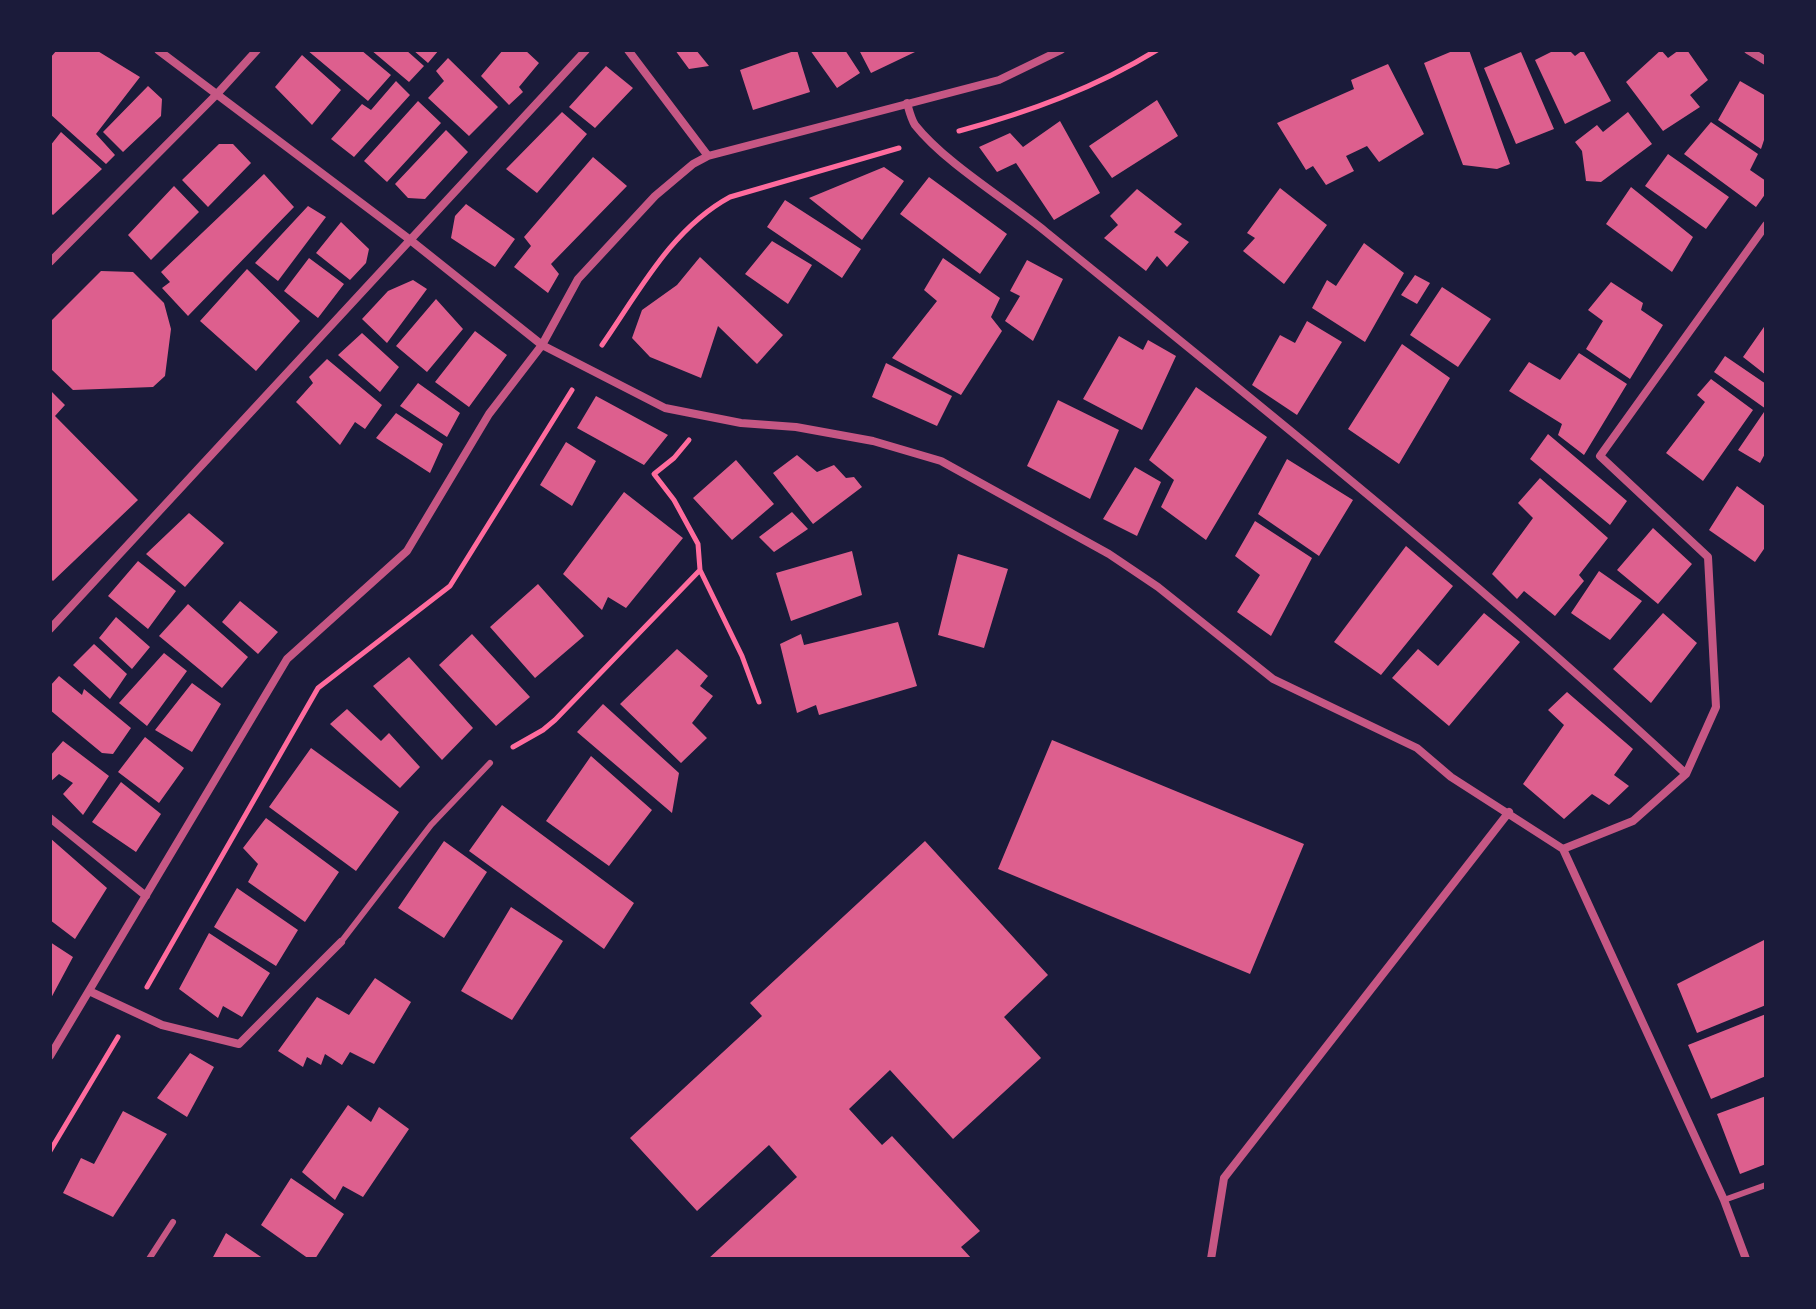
<!DOCTYPE html>
<html>
<head>
<meta charset="utf-8">
<style>
	body { margin:0 }
	#map { position:relative; width:1816px; height:1309px; overflow:hidden; background:#1b1b3a; font-family:"PT Sans",sans-serif }
	canvas { display:block }
	.frame { position:absolute; inset:0; border:52px solid #1b1b3a; pointer-events:none }
</style>
</head>
<body>
<div id="map">
<canvas width="1816" height="1309"></canvas>
<div class="frame"></div>
</div>
<script>
const ctx = document.querySelector('canvas').getContext('2d');
ctx.lineJoin = 'round';
function fill(path, color) { ctx.fillStyle = color; ctx.fill(path, 'evenodd'); }
function strokePath(path, color, width, dash) { ctx.strokeStyle = color; ctx.lineWidth = width; ctx.lineCap = dash ? 'butt' : 'round'; ctx.setLineDash(dash || []); ctx.stroke(path); }
const building = new Path2D(`
	M57,50H96L140,77L96,134L115,155L106,164L50,114V75L52,72L50,58Z
	M307,50H361L391,75L368,101Z
	M371,50H406L424,66L409,82Z
	M413,50H439L428,63Z
	M503,50H525L539,63L519,87L523,92L509,105L481,76Z
	M675,50H696L709,66L689,69Z
	M797,50L810,92L753,110L740,70Z
	M810,50H845L860,73L837,88Z
	M859,50H914L915,52L871,73Z
	M1455,50H1469L1510,164L1497,169L1463,165L1424,63Z
	M1555,50H1569L1575,56L1583,50L1611,101L1565,124L1535,60Z
	M1661,50L1668,58L1679,50H1687L1708,80L1690,95L1700,107L1663,131L1626,82Z
	M1521,52L1554,129L1516,144L1484,68Z
	M302,55L341,90L312,125L275,87Z
	M448,58L498,107L469,136L428,98L444,81L436,71Z
	M1388,64L1424,134L1379,162L1367,146L1346,156L1354,171L1326,185L1313,166L1306,170L1277,123L1354,89L1351,80Z
	M606,66L633,88L595,128L569,107Z
	M396,81L410,95L354,157L331,139L362,104L371,110Z
	M1740,81L1766,96V134L1761,149L1718,120Z
	M148,86L162,99L161,116L123,152L103,132Z
	M1157,100L1178,136L1112,178L1089,146Z
	M418,101L441,123L387,182L364,161Z
	M562,112L587,134L537,193L506,169Z
	M1628,112L1652,144L1601,182L1586,181L1582,151L1575,142L1597,125L1603,132Z
	M1060,121L1100,193L1054,220L1016,163L997,172L979,147L1010,133L1023,147Z
	M1711,122L1758,154L1750,170L1766,181V193L1756,207L1684,154Z
	M446,130L468,152L425,199L408,198L395,184Z
	M61,132L102,169L53,215L50,212V146Z
	M219,144H233L251,163L208,207L182,180Z
	M1668,154L1729,197L1706,229L1645,186Z
	M593,157L627,186L551,264L559,274L548,293L514,267L531,246L524,237Z
	M884,167L904,181L862,240L809,198Z
	M264,174L294,207L188,316L162,288L170,282L161,272Z
	M929,177L1007,234L980,274L900,214Z
	M174,186L199,212L151,260L128,235Z
	M1631,187L1693,237L1672,272L1606,224Z
	M1280,188L1327,225L1284,284L1243,251L1255,238L1247,233Z
	M1137,189L1182,224L1174,232L1189,242L1167,267L1157,256L1146,271L1104,238L1118,225L1110,216Z
	M785,200L861,249L842,278L767,227Z
	M466,204L515,239L495,267L451,238L455,216Z
	M308,206L326,217L278,281L255,263Z
	M341,222L369,249L366,263L350,280L316,253Z
	M772,241L812,265L788,304L745,274Z
	M1364,243L1404,273L1365,342L1312,308L1327,280L1336,286Z
	M700,257L783,335L757,364L718,326L701,378L650,357L632,338L642,310L677,285Z
	M309,258L344,284L318,318L284,291Z
	M943,258L1000,298L991,317L1002,331L961,395L892,358L937,301L924,290Z
	M1027,260L1063,279L1033,341L1005,321L1020,296L1010,291Z
	M247,269L300,321L256,371L200,321Z
	M101,271L133,272L164,303L171,329L165,376L153,387L73,390L50,368V322Z
	M1415,275L1430,283L1417,304L1401,295Z
	M413,280L427,289L387,343L362,319L388,291Z
	M1611,282L1643,303L1641,310L1663,325L1630,379L1586,349L1603,321L1588,310Z
	M1442,287L1491,319L1458,367L1410,335Z
	M436,299L463,329L427,372L396,346Z
	M1307,321L1342,342L1297,415L1252,385L1280,335L1295,343Z
	M1766,324V375L1743,357Z
	M475,331L507,355L469,407L435,382Z
	M362,333L399,367L380,392L338,355Z
	M1119,336L1143,350L1148,340L1176,356L1142,430L1083,399Z
	M1402,344L1450,378L1399,464L1348,429Z
	M1579,353L1627,384L1584,455L1558,435L1562,424L1509,391L1529,362L1560,380Z
	M1725,356L1766,384V409L1714,372Z
	M327,359L382,405L365,429L355,422L340,445L296,402L313,383L309,377Z
	M886,363L952,396L937,426L872,397Z
	M1711,379L1753,410L1703,481L1666,453L1705,402L1697,395Z
	M418,383L460,413L447,437L400,406Z
	M1196,387L1267,437L1206,540L1161,507L1174,480L1149,460Z
	M50,390L65,405L55,416L138,500L53,581L50,578Z
	M596,396L668,435L644,465L577,428Z
	M1058,400L1119,430L1090,499L1027,466Z
	M1764,412L1766,452L1760,463L1738,450Z
	M396,413L443,444L430,473L376,438Z
	M1548,434L1627,501L1610,525L1530,459Z
	M566,442L596,461L572,506L540,485Z
	M797,455L817,472L834,465L846,478L854,477L862,487L813,524L773,473Z
	M1287,459L1353,500L1319,556L1258,514Z
	M736,460L774,504L732,540L693,498Z
	M1135,467L1161,482L1137,536L1103,519Z
	M1540,478L1608,538L1579,575L1584,581L1555,616L1524,591L1517,599L1492,574L1533,518L1518,503Z
	M1737,486L1766,507V546L1755,562L1709,530Z
	M624,492L683,538L626,608L608,597L602,610L563,574Z
	M792,512L808,529L774,552L759,537Z
	M189,513L224,543L185,587L146,554Z
	M1255,521L1312,558L1271,636L1237,612L1260,575L1235,556Z
	M1653,528L1692,564L1658,604L1617,570Z
	M1406,546L1453,586L1381,675L1334,642Z
	M852,551L862,595L791,621L776,573Z
	M958,554L1008,569L984,648L938,635Z
	M138,561L176,591L148,629L108,596Z
	M1599,571L1642,601L1610,640L1571,613Z
	M538,584L584,636L535,678L490,627Z
	M240,601L278,632L258,654L222,622Z
	M188,604L248,657L222,688L159,636Z
	M1484,613L1520,642L1449,726L1392,678L1418,649L1438,666Z
	M1663,613L1697,643L1651,703L1613,669Z
	M116,617L150,647L132,669L99,638Z
	M898,622L917,686L819,715L816,705L797,713L780,644L801,634L804,645Z
	M472,634L530,697L496,726L439,665Z
	M94,644L127,674L110,699L73,665Z
	M677,649L708,676L700,686L713,696L692,723L707,738L681,763L620,704Z
	M164,653L187,671L147,726L119,703Z
	M409,657L473,728L442,760L373,686Z
	M59,676L82,695L84,689L131,728L113,754L102,753L50,710V686Z
	M192,683L221,704L192,752L155,730Z
	M1567,692L1633,749L1614,775L1629,786L1609,805L1592,794L1564,819L1523,784L1564,725L1548,710Z
	M603,704L679,773L672,813L577,732Z
	M347,709L381,741L389,733L420,767L400,788L330,724Z
	M145,737L184,768L159,803L118,772Z
	M1052,740L1304,844L1250,974L998,869Z
	M63,741L109,776L83,815L63,794L73,783L59,774L50,782V756Z
	M311,748L399,812L356,871L269,807Z
	M591,756L652,810L609,866L546,821Z
	M121,782L161,814L136,852L92,822Z
	M502,805L634,903L604,949L469,851Z
	M266,818L339,872L305,922L248,882L258,864L243,848Z
	M50,838L107,888L75,939L50,920Z
	M444,841L487,872L444,938L398,908Z
	M925,841L1048,975L1004,1017L1041,1058L953,1139L890,1070L849,1109L882,1145L892,1136L980,1231L961,1247L972,1259H708L797,1177L769,1145L697,1211L630,1138L762,1016L750,1003Z
	M237,888L298,930L276,966L214,927Z
	M511,907L563,941L512,1020L461,991Z
	M209,933L270,973L242,1017L223,1006L218,1018L179,989Z
	M1766,939V1005L1697,1033L1677,984Z
	M50,942L73,957L50,1000Z
	M375,978L411,1002L374,1064L350,1052L342,1065L325,1054L321,1065L307,1057L303,1067L278,1051L317,997L349,1015Z
	M1766,1014V1076L1711,1099L1688,1045Z
	M190,1053L214,1067L187,1117L157,1098Z
	M1766,1096V1164L1740,1174L1717,1114Z
	M348,1105L371,1122L379,1107L409,1129L363,1197L343,1186L335,1200L302,1172Z
	M123,1111L167,1134L113,1217L63,1193L81,1158L94,1164Z
	M291,1178L344,1214L315,1259H309L261,1225Z
	M226,1233L264,1259H212Z`);
const path = new Path2D(`
	M959,131C1029,112 1095,88 1157,50
	M602,345C639,292 671,229 730,197L899,148
	M689,440L674,458L654,474L674,500L698,544L700,570L742,656L759,702
	M513,747L543,730L555,720L700,570
	M147,987L318,688L450,586L572,390
	M50,1151L118,1037`);
const service = new Path2D(`
	M341,942L431,825L490,763
	M1724,1200L1766,1185
	M149,1259L173,1222`);
const minor = new Path2D(`
	M158,50L409,239L542,345L665,408L741,423L796,427L873,441L941,461L1109,554L1158,587L1273,679L1417,748L1451,777L1563,849L1633,821L1686,774L1716,707L1708,557L1600,456L1766,225
	M628,50L708,156
	M1748,50L1766,61
	M907,103C909,110 911,119 915,125C945,163 1007,200 1046,232C1263,408 1482,583 1686,774
	M50,262L217,94L257,50
	M50,629L586,50
	M50,818L146,896
	M1563,849L1724,1200L1746,1259
	M89,991L162,1025L239,1044L341,942
	M50,1056L287,659L407,551L489,414L542,345L578,279L655,196L693,164L708,156L999,80L1061,50
	M1211,1259L1224,1178L1509,812`);
fill(building, '#dd5f8e');
strokePath(path, '#ff6b9d', 5);
strokePath(service, '#c65784', 6);
strokePath(minor, '#c65784', 8);
</script>
</body>
</html>
